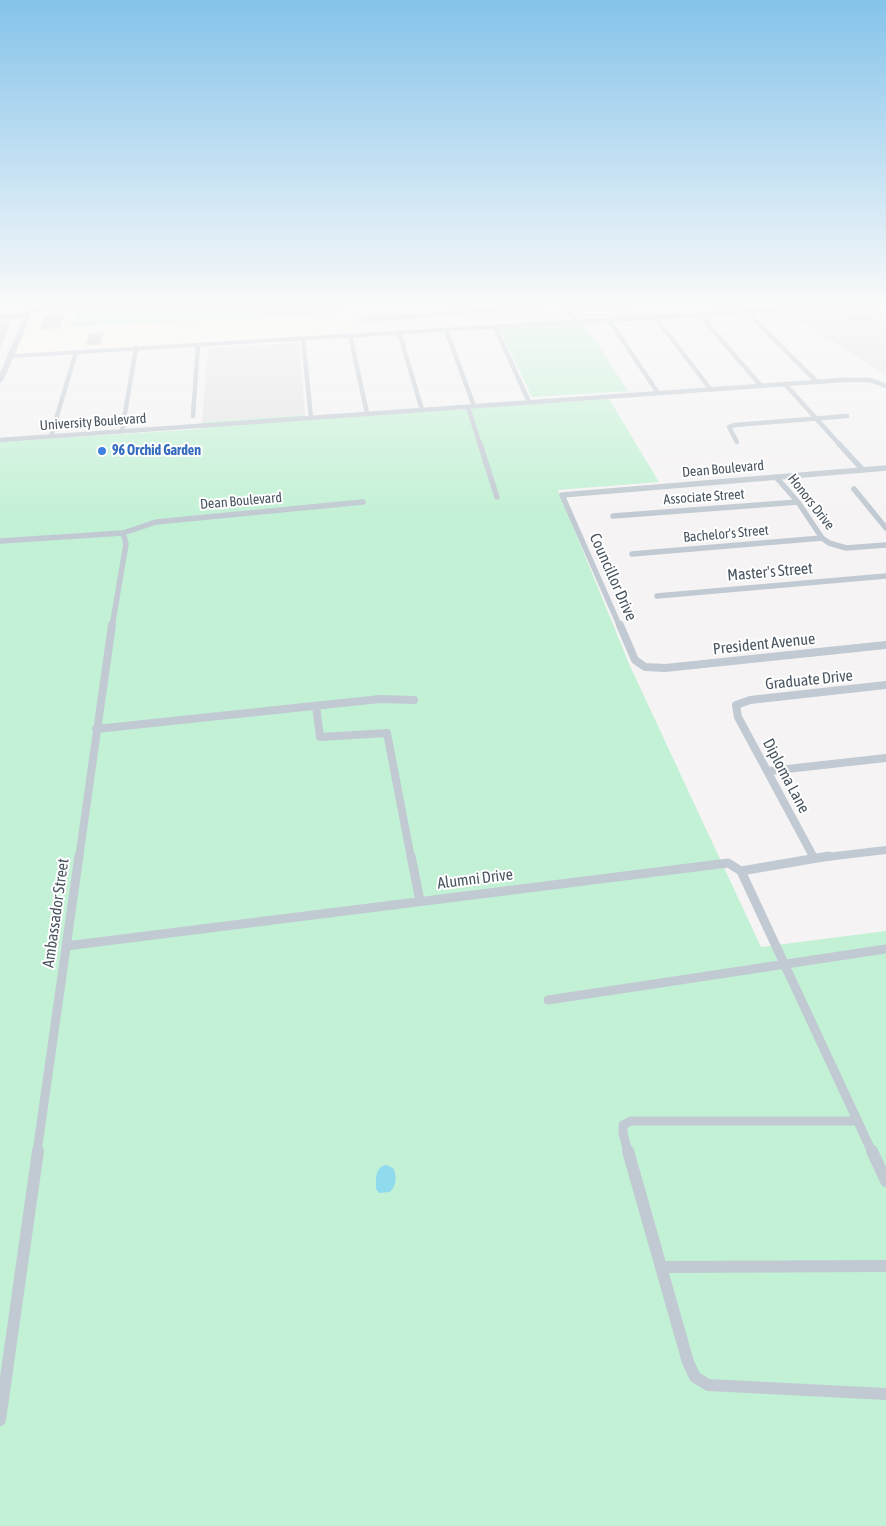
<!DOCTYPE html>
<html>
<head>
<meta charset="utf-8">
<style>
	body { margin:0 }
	canvas { display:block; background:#f5f3f3 }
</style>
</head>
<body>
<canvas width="886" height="1526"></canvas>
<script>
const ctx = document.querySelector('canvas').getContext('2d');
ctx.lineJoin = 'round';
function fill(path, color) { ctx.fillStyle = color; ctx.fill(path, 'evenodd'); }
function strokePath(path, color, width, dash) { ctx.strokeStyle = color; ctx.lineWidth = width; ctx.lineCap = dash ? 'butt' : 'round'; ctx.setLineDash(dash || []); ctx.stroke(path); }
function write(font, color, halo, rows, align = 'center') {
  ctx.font = font + ' "Asap Condensed",sans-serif'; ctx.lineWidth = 4; ctx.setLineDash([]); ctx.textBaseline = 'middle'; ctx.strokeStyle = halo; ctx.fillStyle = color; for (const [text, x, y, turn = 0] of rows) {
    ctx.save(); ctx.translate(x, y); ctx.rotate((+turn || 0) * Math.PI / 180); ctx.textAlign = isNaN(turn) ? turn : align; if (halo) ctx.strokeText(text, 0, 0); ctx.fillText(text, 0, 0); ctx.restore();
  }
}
const commercial = new Path2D(`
	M33,302H80L71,327L349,313L357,337L11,356Z`);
const education = new Path2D(`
	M773,302H886V375L786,311Z
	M299,343L305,415L202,422L208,348Z`);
const green = new Path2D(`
	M80,302H348L349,313L70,327Z
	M584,323L628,391L532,397L499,328Z
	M609,399L659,482L558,490L630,666L761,947L886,931V1526H0V442L202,429V422L305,415L307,420Z`);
const water = new Path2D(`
	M386,1165L393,1168C397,1176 397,1185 390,1192L379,1193L376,1189C376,1179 375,1167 386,1165Z`);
const building = new Path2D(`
	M64,314L60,328L40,329L46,315Z
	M865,314L875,322L856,323L846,315Z
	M11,320L0,348V321Z
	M103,333L100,344L86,345L89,334Z`);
const streetFar4 = new Path2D(`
	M765,302L777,310
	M30,310L93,306
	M568,310L703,302
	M747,312L817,382
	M700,315L761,386
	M0,317L28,315
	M655,317L711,390
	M361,320L565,305
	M609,320L658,393
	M575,322L838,306L859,302
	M495,327L529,402
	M446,330L474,406
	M399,332L422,410
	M350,335L367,413
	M303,338L311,418
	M785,384L840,445
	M468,407L480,445
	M193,416L198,345
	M122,431L136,348
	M51,436L76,352
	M0,440L843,380H870L886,386
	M737,442L729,427L735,425L847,416`);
const streetFar3 = new Path2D(`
	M480,444L497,497
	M839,444L863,470
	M776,477L798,502L822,538L829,543L846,548L886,545
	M854,489L886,528
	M613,516L798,502
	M123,533L156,522L363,502
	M0,541L123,533L126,544L112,627
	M632,554L822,538
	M657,596L886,576
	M620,627L562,495L886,468`);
const streetFar2 = new Path2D(`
	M620,625L635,660L645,667L665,668L886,645
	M316,706L320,737L387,733L411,858
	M96,729L380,699L414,700
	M769,771L886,758
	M79,858L112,625
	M814,858L738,717L736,705L750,700L886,685
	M818,858L886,850`);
const streetFar1 = new Path2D(`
	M411,856L420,901
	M813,856L814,858
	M741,871L872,1152
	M66,946L728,863L741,871L829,856
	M548,1000L886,949
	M37,1152L79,856
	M628,1152L623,1133V1125L631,1121H858`);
const street = new Path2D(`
	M628,1151L688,1362L695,1377L708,1385L886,1394
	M872,1151L886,1181
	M661,1267L886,1266
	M0,1420L38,1151`);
const secondary = new Path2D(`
	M30,302H36L15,354L571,320L560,302H566L578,322L575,324L13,358L3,381L0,383V373Z`);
const markers = [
	[102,451,5,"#3f7fe0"]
];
const farStreetnames = [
	["University Boulevard",93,422,-4],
	["Dean Boulevard",723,469,-5],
	["Associate Street",704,497,-4],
	["Dean Boulevard",241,501,-5],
	["Honors Drive",811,502,52],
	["Bachelor's Street",726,534,-5]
];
const farShopnames = [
	["96 Orchid Garden",112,451]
];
const streetNames = [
	["Master's Street",770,572,-5],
	["Councillor Drive",613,577,66],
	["President Avenue",764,644,-6],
	["Graduate Drive",809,680,-6],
	["Diploma Lane",786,776,62],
	["Alumni Drive",475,879,-7],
	["Ambassador Street",56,913,-82]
];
fill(commercial, '#fdf9ef');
fill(education, '#e6e4e5');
fill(green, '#c3f1d5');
fill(water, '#90daee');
fill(building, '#cdcfd5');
strokePath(building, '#d7d9de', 1);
strokePath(streetFar4, '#c1cad2', 4.5);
strokePath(streetFar3, '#c1cad2', 5.5);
strokePath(streetFar2, '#c1cad2', 8);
strokePath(streetFar1, '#c1cad2', 9);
strokePath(street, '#c1cad2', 12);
fill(secondary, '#c1cbd6');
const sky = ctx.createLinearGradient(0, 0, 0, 516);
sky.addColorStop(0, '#85c3ea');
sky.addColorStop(0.59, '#fafafa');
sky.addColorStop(1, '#fafafa00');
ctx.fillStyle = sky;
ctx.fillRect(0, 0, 886, 516);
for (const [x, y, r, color] of markers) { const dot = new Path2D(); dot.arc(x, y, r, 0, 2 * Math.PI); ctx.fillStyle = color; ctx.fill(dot); strokePath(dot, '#fff', 2); }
write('14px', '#4a5661', '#fff', farStreetnames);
write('bold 14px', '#366cbe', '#fff', farShopnames, 'left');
write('16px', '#4a5661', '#fff', streetNames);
</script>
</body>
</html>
